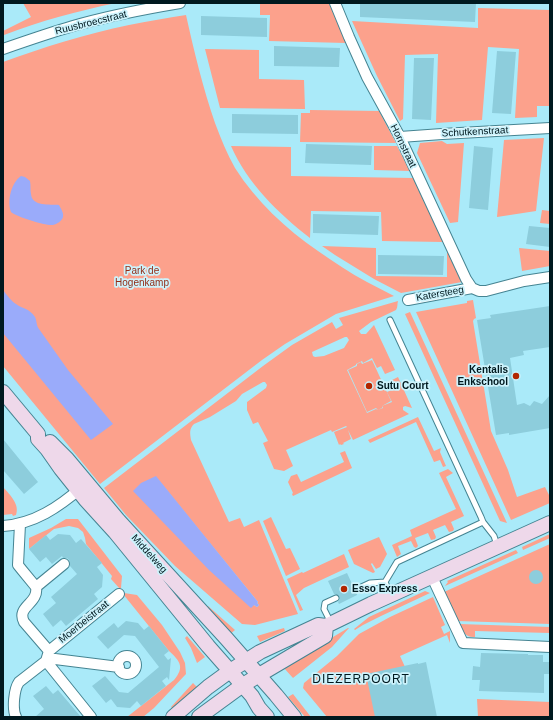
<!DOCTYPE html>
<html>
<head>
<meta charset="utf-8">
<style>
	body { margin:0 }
	#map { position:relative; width:553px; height:720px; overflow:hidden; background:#aaeaf9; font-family:Helvetica,sans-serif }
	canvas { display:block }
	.frame { position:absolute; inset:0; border:4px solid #00191f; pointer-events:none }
</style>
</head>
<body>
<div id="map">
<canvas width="553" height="720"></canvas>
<div class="frame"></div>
</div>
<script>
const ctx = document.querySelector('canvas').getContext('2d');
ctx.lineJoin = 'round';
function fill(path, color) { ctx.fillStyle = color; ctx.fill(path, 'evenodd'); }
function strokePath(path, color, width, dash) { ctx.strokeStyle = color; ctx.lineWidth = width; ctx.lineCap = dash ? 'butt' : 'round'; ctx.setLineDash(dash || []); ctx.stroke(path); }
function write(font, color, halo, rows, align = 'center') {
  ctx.font = font + ' Helvetica,sans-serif'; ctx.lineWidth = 3.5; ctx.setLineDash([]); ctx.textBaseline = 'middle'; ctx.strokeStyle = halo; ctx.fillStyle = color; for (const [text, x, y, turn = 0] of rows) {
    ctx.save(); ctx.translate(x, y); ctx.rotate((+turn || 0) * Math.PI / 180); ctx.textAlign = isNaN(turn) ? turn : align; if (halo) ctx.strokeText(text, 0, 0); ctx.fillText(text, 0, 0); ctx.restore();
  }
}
const green = new Path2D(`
	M23,3H116C78,11 40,21 4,35L3,31L31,17Z
	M260,3H329L346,43L269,41L270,15H260Z
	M478,8L550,10V106H537V117L515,118L519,49L488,47L482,120L436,123L438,54L405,55L403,119L400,121L377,76L352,21L478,28Z
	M186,15C194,51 203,88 215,123C221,139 227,154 235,168C256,201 286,229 318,251C334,262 350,273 367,282C376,287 385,291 394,296L336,314L285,344L262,360L100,484L3,366V62C44,47 86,34 129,25C148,21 167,18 186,15Z
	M205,49L259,50V79L304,80L305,109L220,108Z
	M310,110L379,111L396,143L300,142L301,113H310Z
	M544,138L536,211L497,217L504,140Z
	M442,141L447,144L464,143L458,222L450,223L417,153L420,143Z
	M231,146L291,147V176L413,178L443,242L382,241L381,212L311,211L310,238C278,213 247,183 231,146Z
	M374,146H397L410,171L374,170Z
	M542,210L550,211V224L540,223Z
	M322,246L376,248V276L447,277V250L462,282L401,293L374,279L335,255Z
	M519,248L550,251V266L522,271Z
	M473,300L476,318L474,319L473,321L491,431L508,470L517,497L545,487L549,495H550V503L511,520L416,312L467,303V301Z
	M398,301C397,304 398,307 396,310L371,322L359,331L361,334H366L374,325L395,370L385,374L381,366L377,368L372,358L363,363L362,361L356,364V365L347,370L367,413L376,409L378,410L383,408L382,406L392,402L387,392L392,390L388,382L398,377L412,408L405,406L403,407V410L409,414L353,440L348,430L351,439L343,443L344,444L341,445L340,444L339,445L334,432L347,427L346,426L332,432L331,430L286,450L293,466L284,471L274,469L263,443L268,441L258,422L253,424L247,410V402L266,388L267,385L265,382H263L242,394L236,401L210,417L194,424C189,429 190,433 191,440L229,522L240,518L244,527L259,520L298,614L255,625L242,624L175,566L126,515L104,488L263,366L292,345L332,322L336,329L343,325L339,318ZM345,337H347L349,340L344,348L324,356L315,357L313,356L312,352ZM156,477L258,602L257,603L259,605L257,607L254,605Z
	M410,312L507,523L500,521L405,314Z
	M372,360L391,401L382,406V408L378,410L376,408L367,412L348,370L357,366V364L361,362L362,364Z
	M418,417L434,451L441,448L440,452L446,466L443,467L440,460L434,462L416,422L370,443L368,440Z
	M345,451L352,468L293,496L292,494L293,493L288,482L291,476L297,474L301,482L344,462L340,453Z
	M448,469L453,473L446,477L464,516L451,522L454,529L453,531L449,532L445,525L433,530L436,537L435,539L431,540L428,533L415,538L418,546L416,548L414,547L411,541L398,546L401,554L397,557L392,545L412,536L410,530L456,509L439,473Z
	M3,487C10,495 20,504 16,515L13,516L12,514L3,515Z
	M271,517L286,549L290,548L300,569L286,576L263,521Z
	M66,519H78L122,576L121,588L120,589L111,579L112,576L86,544L85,538L83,532L78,528L69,526L54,529L29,549V538L51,528Z
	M550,534V538L523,550L522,547Z
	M379,537L387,554L380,567L376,569L372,563L371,564L375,572L373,573L354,564L348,550Z
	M550,544V624L457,621L444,592Z
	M516,550L518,553L445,586L448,582L447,581Z
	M344,554L349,567L304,588L296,595L303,610L300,611L287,579L302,572L303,573Z
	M425,591L430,593L381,616L363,625L355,630L354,629L369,617Z
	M124,593L137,595L162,625L180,652L185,663L186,674L154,708L143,717H127L141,706L174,680C185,667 180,661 169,651L123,594Z
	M433,597L445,625L441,627L444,634L450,631V643L447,635L400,656L416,691L378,717H327L303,688L304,683L337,656L359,634L390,617Z
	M208,606L235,630L229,635L204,609Z
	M459,624L550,627V633L475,631V637C466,638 462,631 459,624Z
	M284,628L285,631L260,642L257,636Z
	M348,628H349L332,647L293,678L283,667Z
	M187,636L205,657L197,663L191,648L185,638Z
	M193,683L199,689L174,710L171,707Z
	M293,694L311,717H305L288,697Z
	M477,699L550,702V717H478Z`);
const water = new Path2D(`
	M21,176L25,177L30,181C31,186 30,190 31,194C32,207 50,204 59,205C61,209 64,213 63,217C62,221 57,224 53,225C46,226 17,217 11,212C7,201 11,183 21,176Z
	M3,290C7,295 11,301 16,304C23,309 29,308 35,317C37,321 36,325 39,329L68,370L113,424L91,440L3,333Z
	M156,476L258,602L257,603L259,605L257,607L254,605L251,608L209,570L133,491L141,483Z`);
const building = new Path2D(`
	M360,3H476L475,22L360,17Z
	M201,16L267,18V37L201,35Z
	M274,46L340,48L339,67L274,66Z
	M497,51L516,52L511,114L492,113Z
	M414,58H434L431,120L412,119Z
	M232,114L298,115V134L232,133Z
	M306,144L372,146L371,165L305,163Z
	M474,146L493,148L488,210L469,208Z
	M313,214L379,216L378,235L313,233Z
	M529,226L550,228V247L526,244Z
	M378,255L444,256L443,275L378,274Z
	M550,306V347L523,351L524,355L510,358L517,405L524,403L530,406L534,401L542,404L550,395V428L509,435V433L496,435L477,320L491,318L490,315Z
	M3,439L38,482L24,494L3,470Z
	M58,534L70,535L76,543L81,539L102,563L97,567L103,575L102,587L94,594L98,599L66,626L61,620L53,627L43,614L56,603L51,597L77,574L70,566L69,560L67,558H63L62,556L52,564L46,557L40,562L29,549L46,535L50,540Z
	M529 577a7 7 0 1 1 14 0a7 7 0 1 1-14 0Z
	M347,573L353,586L352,588L351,591L353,593L357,594V595L339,604L338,602L340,599L339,596L337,594H334L328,581Z
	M126,621L138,623L144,630L149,626L169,651L164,655L168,660L171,658L169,680L167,677L162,681L166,686L141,706L137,701L130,708L117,707L111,699L106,703L92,686L105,676L119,692L128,693L159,667L135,636L124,635L108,649L97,637L114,623L118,628Z
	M481,653L528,654V655H543V662H549V674H544V693L479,691L480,680H472L473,666L480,667Z
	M426,662L437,717H375L366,674L418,663V664Z
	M46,686L53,694L58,690L81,717H35L44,709L33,696Z`);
const lane = new Path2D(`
	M390,320L481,517L483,522L494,536L497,545
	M355,590L370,583L385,582
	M391,595L385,582L397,562L483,522
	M331,623L324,609L325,603L336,598`);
const street = new Path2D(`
	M335,3L349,37L367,77L400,137L466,279L472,288
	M3,49C26,41 49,33 73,26C108,16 144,9 180,3
	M400,137L442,134L550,128
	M472,288L479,291H486L524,281L550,277
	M408,300L472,288
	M20,524L18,565L22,570L36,587C39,604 16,606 24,622L49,651
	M3,526C34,524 59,507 82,487
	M432,577L463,643L550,647
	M36,587L64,564
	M118 665a9 9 0 1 1 18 0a9 9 0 1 1-18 0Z
	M47,658L119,667
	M46,661L91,717
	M16,717C12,709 14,689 19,682L46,661L49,651L119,594`);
const secondary = new Path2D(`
	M3,392L38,434V439L47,449L61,469L85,499L115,532L208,646L252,696L259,708L267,717
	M50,442L67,459L118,520L226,638L276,695L294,717
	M173,717L208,687L230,671L260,652L318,625L326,626L371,604L550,523
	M199,717L240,687L259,675L325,636L326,626`);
const markers = [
	[516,376,4,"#b22600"],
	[369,386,4,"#b22600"],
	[344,589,4,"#b22600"]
];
const streetNames = [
	["Ruusbroecstraat",91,23,-14],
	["Schutkenstraat",475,132,-3],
	["Hornstraat",403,146,64],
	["Katersteeg",440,294,-10],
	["Middelweg",149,554,48],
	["Moerbeistraat",84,622,-39]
];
const parkNames = [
	["Park de",142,271],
	["Hogenkamp",142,283]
];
const poiNames = [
	["Kentalis",508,370,"right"],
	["Enkschool",508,382,"right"],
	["Sutu Court",377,386],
	["Esso Express",352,589]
];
const quarterNames = [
	["DIEZERPOORT",361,680]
];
fill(green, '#fca18c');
fill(water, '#9aabfa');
fill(building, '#8dcddc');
strokePath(lane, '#458492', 7);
strokePath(street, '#458492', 12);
strokePath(secondary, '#458492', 16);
strokePath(lane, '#fff', 5);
strokePath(street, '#fff', 10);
strokePath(secondary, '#eed8ea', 14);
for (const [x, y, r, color] of markers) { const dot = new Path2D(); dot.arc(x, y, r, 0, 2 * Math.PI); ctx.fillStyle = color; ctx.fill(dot); strokePath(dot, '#cdf3fc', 1.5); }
write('10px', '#00191f', '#cdf3fc', streetNames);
write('10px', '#922d17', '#cdf3fc', parkNames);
write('bold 10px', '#00191f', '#cdf3fc', poiNames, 'left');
ctx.letterSpacing = '1px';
write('12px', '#00191f', '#cdf3fc', quarterNames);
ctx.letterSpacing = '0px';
</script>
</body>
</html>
